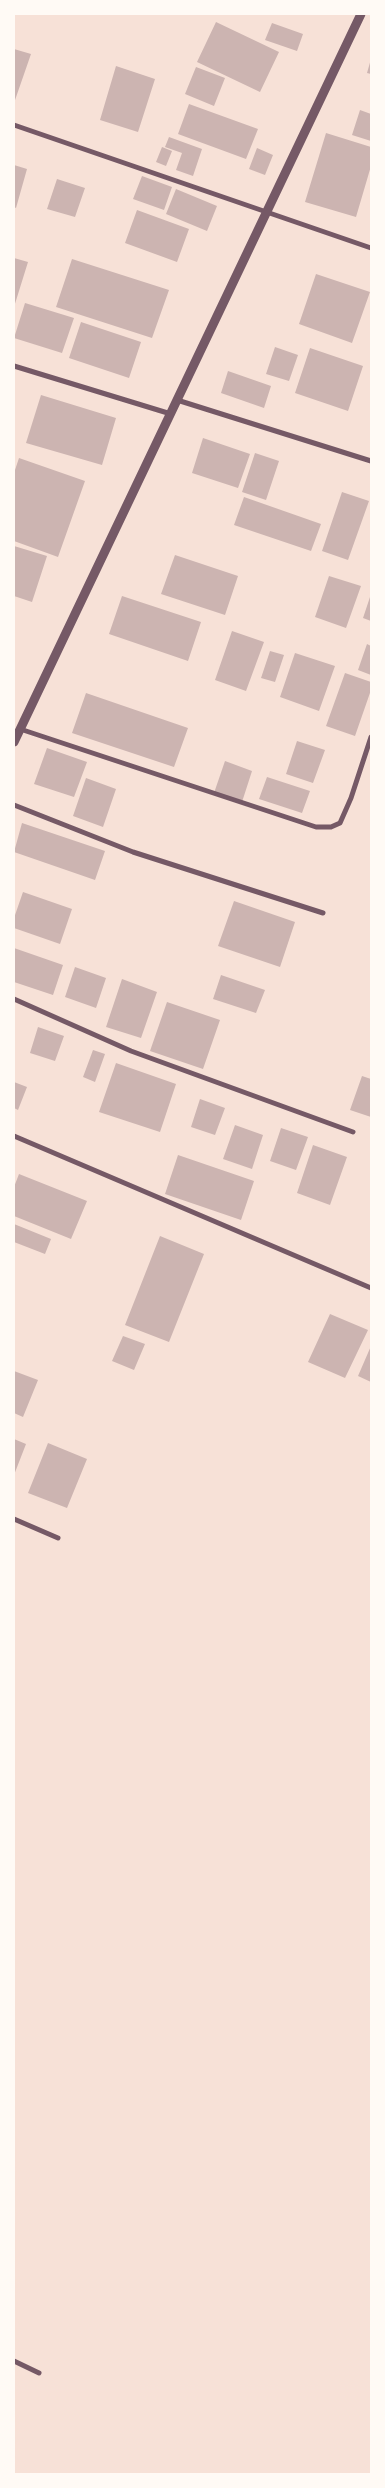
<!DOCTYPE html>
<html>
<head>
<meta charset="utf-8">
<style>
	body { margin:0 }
	#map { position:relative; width:385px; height:2488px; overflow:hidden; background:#f7e1d7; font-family:"Asap Condensed",sans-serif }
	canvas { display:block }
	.frame { position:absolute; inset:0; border:15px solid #fffaf5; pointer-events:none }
</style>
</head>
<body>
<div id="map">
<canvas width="385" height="2488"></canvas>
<div class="frame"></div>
</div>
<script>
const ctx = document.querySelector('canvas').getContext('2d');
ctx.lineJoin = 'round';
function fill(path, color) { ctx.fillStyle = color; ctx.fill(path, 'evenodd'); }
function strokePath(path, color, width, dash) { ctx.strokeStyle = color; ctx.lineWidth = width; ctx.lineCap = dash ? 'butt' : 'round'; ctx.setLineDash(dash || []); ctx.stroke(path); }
const building = new Path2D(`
	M216,22L279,52L260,92L197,62Z
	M272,23L303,34L297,51L265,40Z
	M14,49L31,54L14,103Z
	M371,59V74L367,73Z
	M116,66L155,79L138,132L100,120Z
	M196,67L225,78L214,106L185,94Z
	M189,104L258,129L246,159L178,134Z
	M360,110L371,114V141L352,135Z
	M326,133L371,147V166L356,217L305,202Z
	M169,137L202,149L193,176L176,170L182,153L165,147Z
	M162,147L172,151L166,166L156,162Z
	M257,148L273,155L265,175L249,169Z
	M14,165L27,169L16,208L14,207Z
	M142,176L172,187L164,210L133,199Z
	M57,179L85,188L75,217L47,209Z
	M176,189L217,206L207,231L166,214Z
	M137,210L189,229L177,262L125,243Z
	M14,258L28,262L14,307Z
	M72,259L169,290L152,338L56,307Z
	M316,274L370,292L352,343L299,324Z
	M25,303L74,318L62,353L14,338Z
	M81,322L141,342L129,378L69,358Z
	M275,347L298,355L289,381L266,374Z
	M310,348L363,366L348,411L295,393Z
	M228,371L271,386L264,408L221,393Z
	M41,395L116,418L102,465L26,443Z
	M203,438L250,454L238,488L192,473Z
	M255,453L279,461L266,500L242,492Z
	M19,458L85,481L58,557L14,541V473Z
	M342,492L369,501L348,560L322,551Z
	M244,497L321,524L311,551L234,525Z
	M14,546L47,556L32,602L14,596Z
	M175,555L238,576L225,615L161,594Z
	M329,576L361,586L346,628L315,617Z
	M371,594V621L363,618Z
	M122,596L201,622L188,661L109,634Z
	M232,631L264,642L246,691L215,680Z
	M367,644L371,646V675L358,670Z
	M270,651L284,655L275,682L261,678Z
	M295,653L335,666L319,711L280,697Z
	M345,673L371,682V690L355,736L326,726Z
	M86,693L188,728L174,767L72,733Z
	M297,741L325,750L313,783L286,774Z
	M47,748L87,762L74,797L34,784Z
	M225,761L252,771L242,802L214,793Z
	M267,777L310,791L302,813L259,799Z
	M86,778L116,789L103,827L73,816Z
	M22,823L105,851L95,880L14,852Z
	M23,892L72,909L60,944L14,928V918Z
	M234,901L295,922L280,967L218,946Z
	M14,948L63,965L53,995L14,982Z
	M75,967L106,978L96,1008L65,997Z
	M221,975L265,990L256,1013L213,999Z
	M122,979L157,992L141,1038L106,1027Z
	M167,1002L220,1020L203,1069L150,1051Z
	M38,1027L64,1036L55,1061L30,1053Z
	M93,1050L105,1054L95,1082L83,1077Z
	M116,1063L176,1084L160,1132L99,1112Z
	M362,1076L371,1079V1117L350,1110Z
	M14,1082L27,1087L18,1110L14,1108Z
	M200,1099L225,1108L215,1135L191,1127Z
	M235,1125L263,1135L252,1169L223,1159Z
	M281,1128L308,1137L296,1170L270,1161Z
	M313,1145L347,1157L330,1205L297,1193Z
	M178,1155L254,1181L241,1220L165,1194Z
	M19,1174L87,1201L71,1239L14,1216V1187Z
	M14,1224L51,1239L45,1254L14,1242Z
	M160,1236L204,1254L169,1342L125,1325Z
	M330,1314L368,1330L345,1378L308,1362Z
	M123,1336L145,1344L134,1370L112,1361Z
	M371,1346V1382L358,1376Z
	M14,1371L38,1380L23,1417L14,1413Z
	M14,1439L26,1444L14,1475Z
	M48,1443L87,1459L67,1508L28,1493Z`);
const minor = new Path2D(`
	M14,125L371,248
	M14,366L171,414
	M177,400L371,461
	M20,729L316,827H331L340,823L351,798L371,737
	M14,805L133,852L323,913
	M14,999L131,1051L353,1132
	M14,1136L371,1288
	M14,1519L58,1538
	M14,2361L39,2373`);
const tertiary = new Path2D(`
	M14,742L361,14`);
fill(building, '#ccb4b1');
strokePath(minor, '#755966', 5);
strokePath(tertiary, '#755966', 9);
</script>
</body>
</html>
